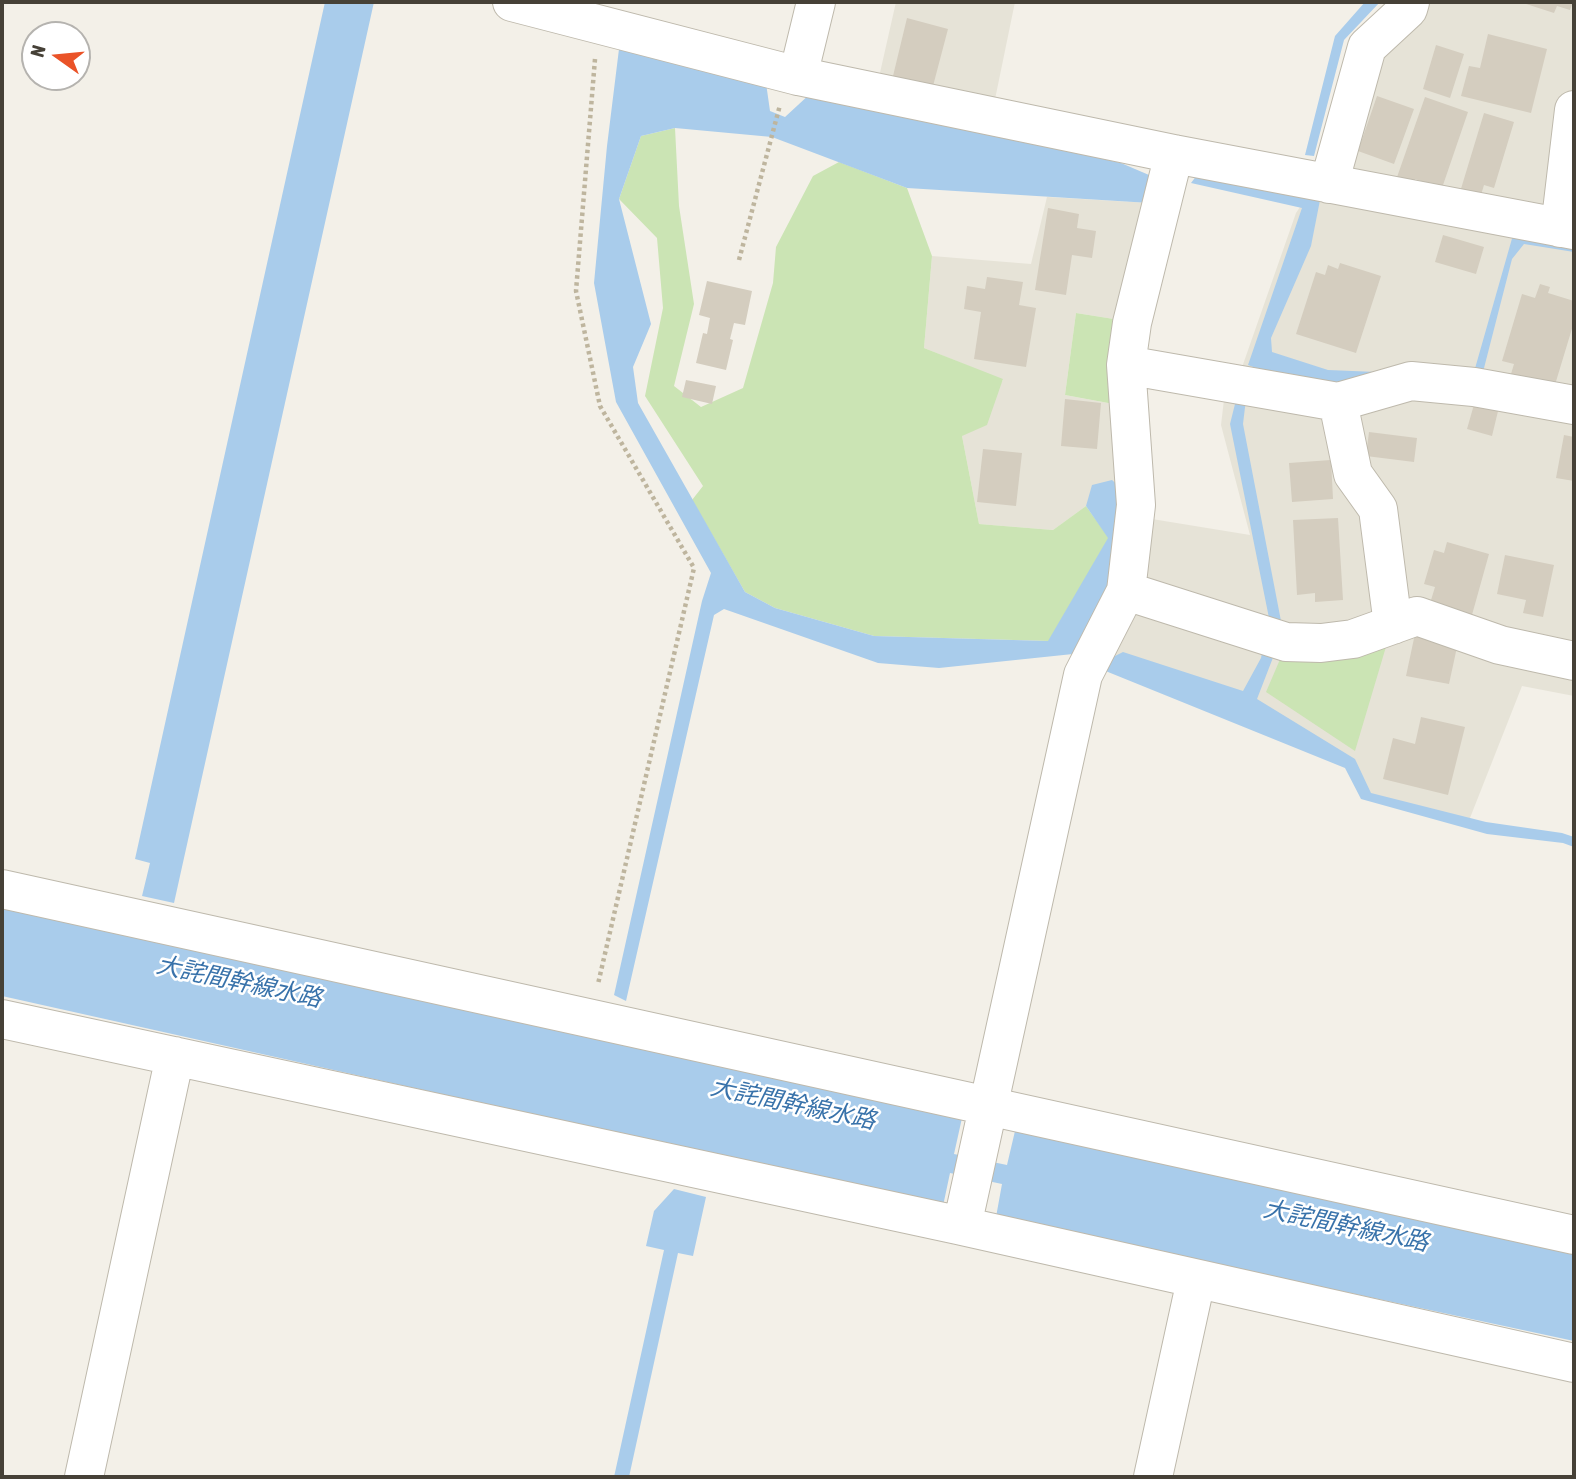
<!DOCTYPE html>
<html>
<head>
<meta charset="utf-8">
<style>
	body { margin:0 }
	#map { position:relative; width:1576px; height:1479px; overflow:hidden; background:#f3f0e8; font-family:"Asap Condensed",sans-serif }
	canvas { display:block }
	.frame { position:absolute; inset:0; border:4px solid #464137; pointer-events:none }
	.north { position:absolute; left:21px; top:21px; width:70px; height:70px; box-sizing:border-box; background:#fff; border:2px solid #b5b3af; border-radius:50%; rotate:285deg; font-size:19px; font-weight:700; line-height:28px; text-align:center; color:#464137 }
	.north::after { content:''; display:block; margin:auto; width:24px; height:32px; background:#ea5328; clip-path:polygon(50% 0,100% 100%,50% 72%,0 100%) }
</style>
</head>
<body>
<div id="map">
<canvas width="1576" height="1479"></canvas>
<div class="frame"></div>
<div class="north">N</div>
</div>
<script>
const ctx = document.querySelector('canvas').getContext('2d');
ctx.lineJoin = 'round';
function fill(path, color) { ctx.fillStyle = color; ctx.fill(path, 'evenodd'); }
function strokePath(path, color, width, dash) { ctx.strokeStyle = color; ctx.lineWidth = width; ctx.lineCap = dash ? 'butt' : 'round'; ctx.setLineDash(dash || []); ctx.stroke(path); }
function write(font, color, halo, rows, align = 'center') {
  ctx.font = font + ' "Asap Condensed","Noto Sans JP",sans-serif'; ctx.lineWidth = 5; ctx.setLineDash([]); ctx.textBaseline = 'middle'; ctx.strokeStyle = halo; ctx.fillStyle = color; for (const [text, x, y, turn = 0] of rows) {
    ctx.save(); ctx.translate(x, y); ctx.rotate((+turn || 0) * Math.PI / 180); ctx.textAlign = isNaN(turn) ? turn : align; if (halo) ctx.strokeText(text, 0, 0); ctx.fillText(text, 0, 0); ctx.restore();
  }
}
const residential = new Path2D(`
	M896,2H1015L993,109L877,86Z
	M1416,2H1574V696L1522,686L1468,823L1363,794L1350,766L1107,662L1152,519L1250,535L1221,425L1225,391L1240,373L1296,213L1320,177L1352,61Z
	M1047,197L1150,203L1120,320L1076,313L1065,395L1119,405L1124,491L1086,506L1053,530L979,524L962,436L1003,380L924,348L932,256L1031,264Z`);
const green = new Path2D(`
	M675,128L679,206L694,304L674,386L701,407L743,388L773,283L776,247L813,176L839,162L907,188L932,256L924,348L1003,379L987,425L962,436L979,524L1053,530L1086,506L1109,538L1049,641L874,636L775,608L745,592L692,500L703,486L645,396L663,308L657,238L619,199L641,136Z
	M1076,313L1120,320L1119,405L1065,395Z
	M1388,640L1355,751L1266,692L1284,650Z`);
const water = new Path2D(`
	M325,2H374L174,903L142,896L150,863L135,859Z
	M1365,2H1380L1344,40L1314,156L1305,155L1335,36Z
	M619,49L766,83L770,111L785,117L811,93L1121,163L1156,178L1150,203L907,188L772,137L675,128L641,136L619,199L651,324L633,367L638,403L745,592L775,608L874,636L1048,641L1108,538L1086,506L1092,485L1112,480L1124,491L1109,659L1123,652L1243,691L1261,658L1269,618L1230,424L1237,396L1246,399L1243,424L1281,621L1274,655L1257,699L1355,759L1371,793L1486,822L1562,833L1574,837V847L1563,843L1487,834L1361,799L1345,768L1108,672L1073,654L939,668L878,663L724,609L714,615L626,1001L614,995L702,601L711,573L616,402L594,283L607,146Z
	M1200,171L1321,195L1311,246L1271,338L1272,352L1328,370L1377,372L1335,385L1293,382L1248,365L1302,208L1191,183Z
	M1513,235L1574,241V252L1524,244L1512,259L1483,372H1474Z
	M2,908L962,1118L954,1154L1007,1165L1015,1131L1574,1253V1341L996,1217L1002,1184L950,1173L943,1206L2,996Z
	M674,1189L706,1197L693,1256L678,1253L629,1477H614L664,1250L646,1246L654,1211Z`);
const building = new Path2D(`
	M1520,2H1573L1570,10L1557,6L1554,13Z
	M907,18L948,29L933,86L893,76Z
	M1488,34L1547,49L1531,113L1461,96L1469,66L1480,68Z
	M1436,45L1464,54L1450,98L1423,89Z
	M1377,96L1414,109L1394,164L1358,151Z
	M1425,97L1468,112L1442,188L1415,179L1413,186L1396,180Z
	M1484,113L1514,122L1494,188L1484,185L1480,198L1460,192Z
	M1048,208L1079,214L1077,228L1096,231L1092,258L1072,255L1066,295L1035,290Z
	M1443,235L1484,247L1476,274L1435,262Z
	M1340,263L1381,276L1356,353L1296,334L1316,272L1325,275L1328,265L1338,269Z
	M987,277L1023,282L1019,305L1036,308L1026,367L974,359L981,312L964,309L967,286L985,289Z
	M707,281L752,291L745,325L734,323L730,339L733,340L726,370L696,363L703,333L707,334L710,318L699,315Z
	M1540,284L1550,287L1548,293L1574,301V322L1554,388L1511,374L1514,364L1502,361L1522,294L1535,298Z
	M686,380L716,386L712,404L682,397Z
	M1065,399L1101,403L1097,449L1061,446Z
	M1475,401L1499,407L1492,436L1467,429Z
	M1369,432L1417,438L1414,462L1366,456Z
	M1564,435L1574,437V481L1556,478Z
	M983,449L1022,453L1016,506L977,502Z
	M1331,460L1333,499L1292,502L1289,463Z
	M1338,518L1343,600L1315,602V593L1297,595L1293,520Z
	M1447,542L1489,554L1470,622L1428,610L1435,587L1424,584L1434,550L1444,553Z
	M1505,555L1554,565L1543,617L1523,613L1526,600L1497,594Z
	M1416,629L1457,647L1449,684L1406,676Z
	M1421,717L1465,727L1448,795L1383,779L1393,738L1415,744Z`);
const path = new Path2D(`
	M595,59L576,291L600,406L694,568L598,984
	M739,260L780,105`);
const minor = new Path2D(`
	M512,2L798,76L1174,154L1574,230
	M798,76L816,2
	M1174,154L1132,323L1126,365L1136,505L1126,591L1083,675L962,1226L1574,1363
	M1329,184L1367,47L1408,9L1410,2
	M1560,228L1574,110
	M1126,365L1338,402L1411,381L1474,387L1574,405
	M1338,402L1353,474L1378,509L1393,625
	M1126,591L1286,642L1321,643L1353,639L1417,616L1500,645L1574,661
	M2,889L1574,1235
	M2,1019L962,1226
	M84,1477L175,1056
	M1153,1477L1196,1280`);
const waterNames = [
	["大詫間幹線水路",239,982,12],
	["大詫間幹線水路",793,1104,12],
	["大詫間幹線水路",1346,1226,12]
];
fill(residential, '#e6e3d7');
fill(green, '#cbe4b4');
fill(water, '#a9cceb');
fill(building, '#d4cdbf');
strokePath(minor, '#beb9ac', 40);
strokePath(path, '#beb59e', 4.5, [3.5, 3.5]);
strokePath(minor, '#fff', 38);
write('italic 24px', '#3872aa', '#fff', waterNames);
</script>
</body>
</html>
